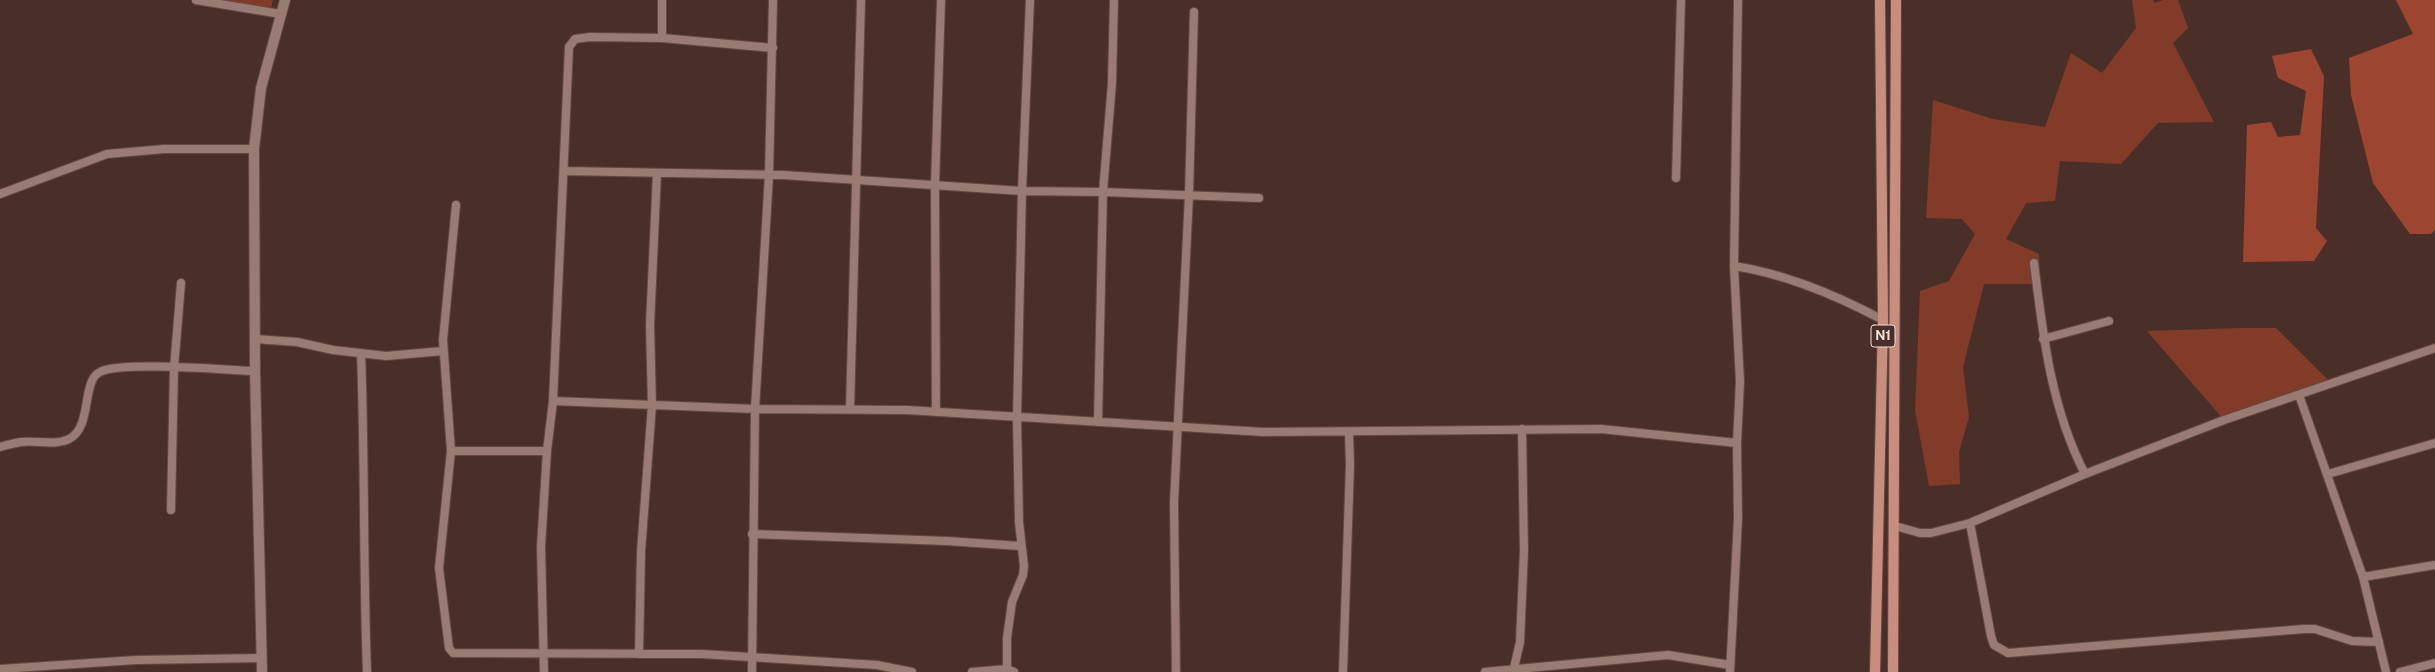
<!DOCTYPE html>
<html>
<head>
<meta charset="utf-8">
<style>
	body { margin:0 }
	canvas { display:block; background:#4a2f29 }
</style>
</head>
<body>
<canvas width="2435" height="672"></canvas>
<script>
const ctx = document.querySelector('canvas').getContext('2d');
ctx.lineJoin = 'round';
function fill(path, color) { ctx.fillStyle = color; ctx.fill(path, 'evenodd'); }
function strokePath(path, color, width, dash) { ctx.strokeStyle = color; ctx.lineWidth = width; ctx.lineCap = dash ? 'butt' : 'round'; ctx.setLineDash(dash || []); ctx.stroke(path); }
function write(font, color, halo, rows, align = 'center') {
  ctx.font = font + ' "Public Sans",sans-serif'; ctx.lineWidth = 4; ctx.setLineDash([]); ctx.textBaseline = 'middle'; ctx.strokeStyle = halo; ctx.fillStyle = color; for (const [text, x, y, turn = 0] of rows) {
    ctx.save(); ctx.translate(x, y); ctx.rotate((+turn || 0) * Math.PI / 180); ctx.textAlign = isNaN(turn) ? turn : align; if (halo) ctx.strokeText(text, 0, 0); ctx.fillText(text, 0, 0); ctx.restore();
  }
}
const green = new Path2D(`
	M219,0H273L271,8Z
	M2132,0H2153L2155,3L2163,0H2178L2188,28L2173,43L2214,122L2158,123L2121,164L2060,161L2055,201L2026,203L2006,239L2039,254L2040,284H1984L1963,367L1969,417L1959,452L1960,484L1929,486L1915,410L1920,291L1949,281L1975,234L1962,219L1926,218L1933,100L1993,119L2045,127L2071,53L2102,73L2136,28Z
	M2242,328H2276L2331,383L2224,420L2147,331Z`);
const forest = new Path2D(`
	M2396,0H2435V230L2431,234H2410L2373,183L2351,95L2349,58L2413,34Z
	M2311,49L2324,76L2316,228L2327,241L2314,261L2243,262L2247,125L2271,122L2278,137L2300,135L2306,91L2278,78L2272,56Z`);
const minor = new Path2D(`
	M196,0L281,14
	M662,0V38
	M564,171L783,175L1022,191L1103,192L1259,198
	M1676,178L1681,0
	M0,194L107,154L164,149H254
	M456,205L443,340L451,451L439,568L449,648L453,653L702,654L877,665L912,672
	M2034,263C2043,336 2051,408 2085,474
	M1734,266C1787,274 1836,295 1883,320
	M255,339L297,342L333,350L386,356L443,351
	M2043,339L2109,321
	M361,353C365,459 363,565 367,672
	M2299,395L2363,577L2386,672
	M553,401L755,409L907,410L1263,432L1601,429L1737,443
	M850,410L861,0
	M936,412L935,185L941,0
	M1098,422L1103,192L1112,83L1114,0
	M0,447C7,445 14,443 21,442C36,440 55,446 69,439C93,427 81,381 100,372C121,361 225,370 255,371
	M451,451H547
	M2328,474L2435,443
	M171,510L174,368L181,283
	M1970,523L1991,636L1994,645L2008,653L2304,629H2315L2352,641L2379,642
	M1895,526L1920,533H1931L1970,523L2085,474L2224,420L2435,348
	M752,534L947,541L1020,546
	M2363,577L2435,565
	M639,654L641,552L652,405L650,325L657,173
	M1514,668L1520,642L1524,551L1522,429
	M0,669L136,660L262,658
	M1007,669V638L1012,602L1023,575L1024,566L1019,522L1017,418L1022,191L1030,0
	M544,672L541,547L547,451L553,401L569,47L575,39L590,37L662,38L773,48
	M752,672L755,409L769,175L773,0
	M972,672L1007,669L1014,672
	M1176,672L1174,503L1189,195L1194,12
	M1343,672L1350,465L1349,432
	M1485,672L1668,655L1730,665
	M1730,672L1738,519L1737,443L1740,382L1734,266L1738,0
	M2400,672L2435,663`);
const tertiary = new Path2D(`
	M262,672L255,371L254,149L261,88L285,0`);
const primary = new Path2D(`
	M1875,672L1883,320L1880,0
	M1893,672L1896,0`);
const shields = [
	[1883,336,24]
];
const shieldNames = [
	["N1",1883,336]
];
fill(green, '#823a29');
fill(forest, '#9e4531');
strokePath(minor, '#614b45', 10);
strokePath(tertiary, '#614b45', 12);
strokePath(primary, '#614b45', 12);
strokePath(minor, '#9a7b73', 8);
strokePath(tertiary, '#9a7b73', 10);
strokePath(primary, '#c98d7e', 10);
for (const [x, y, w] of shields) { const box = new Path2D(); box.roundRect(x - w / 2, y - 11, w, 22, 3); ctx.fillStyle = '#4a2f29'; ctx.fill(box); strokePath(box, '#f1dfda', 1); }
write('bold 13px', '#f1dfda', null, shieldNames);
</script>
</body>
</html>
